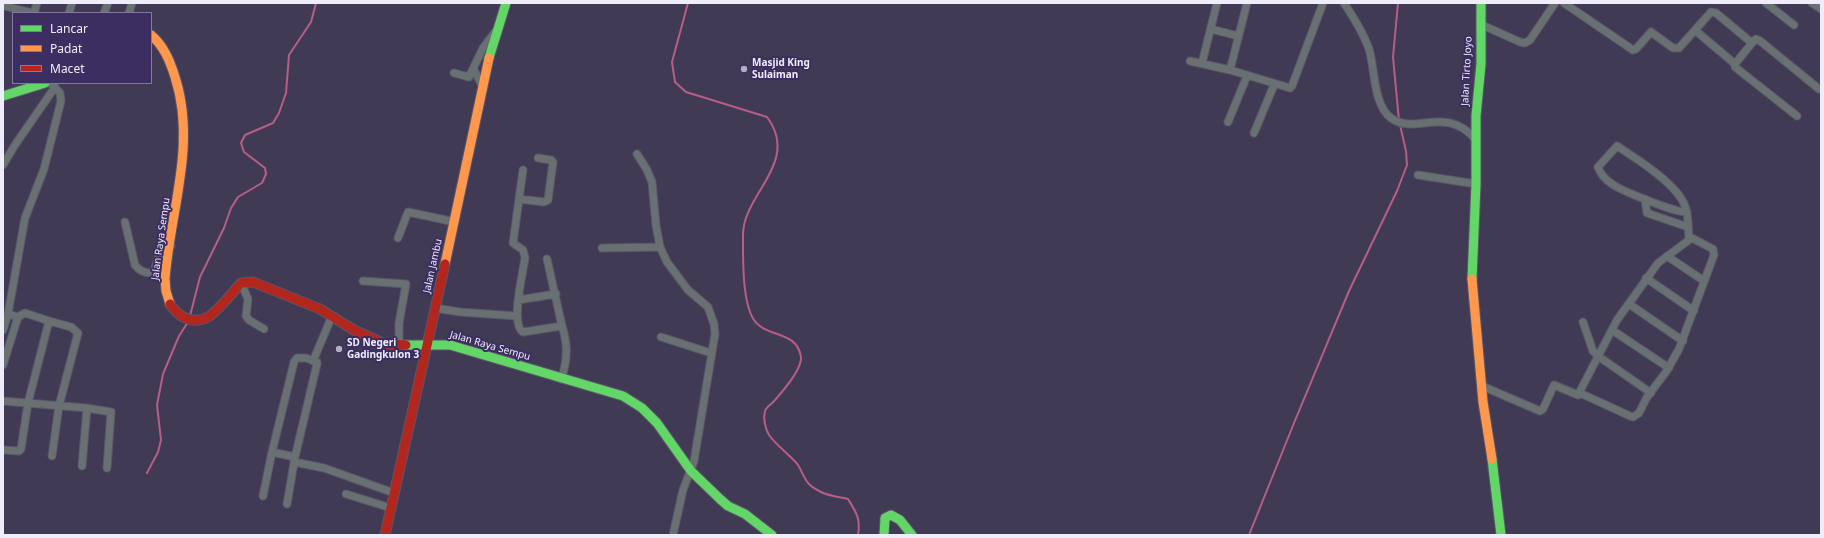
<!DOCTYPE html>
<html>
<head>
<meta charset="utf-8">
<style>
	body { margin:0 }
	#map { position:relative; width:1824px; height:538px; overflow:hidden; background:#413a55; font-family:"Noto Sans",sans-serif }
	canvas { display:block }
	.frame { position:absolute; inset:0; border:4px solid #f0edfa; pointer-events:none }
	.legend { position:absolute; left:12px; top:12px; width:140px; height:72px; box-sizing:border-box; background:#3c2e61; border:1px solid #847a9e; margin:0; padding:5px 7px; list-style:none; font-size:12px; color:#f0edfa }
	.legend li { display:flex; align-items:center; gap:8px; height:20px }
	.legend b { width:20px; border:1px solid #847a9e }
</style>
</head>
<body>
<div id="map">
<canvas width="1824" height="538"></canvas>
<div class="frame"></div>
<ul class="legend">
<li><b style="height:5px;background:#63d668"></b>Lancar</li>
<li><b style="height:5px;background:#ff974d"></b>Padat</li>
<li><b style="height:5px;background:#b3261e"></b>Macet</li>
</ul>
</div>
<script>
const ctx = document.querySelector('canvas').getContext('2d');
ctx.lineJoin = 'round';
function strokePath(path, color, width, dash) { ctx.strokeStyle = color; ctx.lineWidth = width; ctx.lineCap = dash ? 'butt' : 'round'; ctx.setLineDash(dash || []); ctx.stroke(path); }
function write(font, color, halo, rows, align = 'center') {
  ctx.font = font + ' "Noto Sans",sans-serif'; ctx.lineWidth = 4; ctx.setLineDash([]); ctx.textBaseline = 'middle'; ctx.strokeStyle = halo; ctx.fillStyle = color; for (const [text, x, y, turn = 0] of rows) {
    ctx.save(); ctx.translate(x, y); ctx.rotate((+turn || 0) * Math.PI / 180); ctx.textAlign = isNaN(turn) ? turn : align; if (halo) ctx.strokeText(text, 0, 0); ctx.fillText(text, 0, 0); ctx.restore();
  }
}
const stream = new Path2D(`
	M688,3L672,62L675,82L686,92L767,117C801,163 742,194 743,236C743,258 742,302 754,320C766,338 797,330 801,357C802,369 783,391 775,400C772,404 766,407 765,411C763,418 765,428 769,435C777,446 790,455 798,465C802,471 804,479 809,484C812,487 817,490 821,492C829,496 839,497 848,499C856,512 861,519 858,535
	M1398,3L1393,57L1399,121
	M190,316L200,277L224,228L231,208L238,197L262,183L266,174L265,168L244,152L241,143L245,135L273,123L279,113L286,93L289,55L311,22L316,3
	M147,473L158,452L161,440L157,405L163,374L179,336L188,322
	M1249,535L1294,423L1349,291L1397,191L1407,165L1406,151L1400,125`);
const street = new Path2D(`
	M5,3L4,6L33,13
	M1344,3C1354,18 1363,32 1369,49C1375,68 1373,105 1391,118C1415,136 1446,104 1476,140
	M1564,3L1633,50L1636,49L1651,32L1673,48H1679L1711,12L1716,13L1752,43L1756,39L1759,40L1819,89
	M1766,3L1794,25
	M1812,3L1821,9
	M34,13L37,3
	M69,13L72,3
	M104,13L108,3
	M129,13L132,3
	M1480,24L1520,42L1525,43L1530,40L1555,3
	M1211,29L1238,36
	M1696,31L1735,64V67L1797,116
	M1190,61L1230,70L1290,88L1292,86L1323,3
	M1202,63L1217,3
	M1735,64L1752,43
	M474,70L483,87
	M1230,70L1247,3
	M454,73L469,77L483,48L495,32
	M1228,122L1247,76
	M1254,133L1274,85
	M637,154L647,170L652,182L656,225L660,247L667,262L688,290L708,307L714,324L715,334L694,461L683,490L673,535
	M3,165L15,145L55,87
	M523,170L513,243L523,250L525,258C523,273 510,324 523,332L562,326L547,259
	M1418,175L1476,184
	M519,199L544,202L548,200L553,162L551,160L538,158
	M1645,199L1647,213L1688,227
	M125,222L135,265C139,271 144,273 152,273L154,271L162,246H171
	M398,238L408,212L455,222
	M602,248L660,247
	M1667,256L1704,281
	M1646,278L1694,311
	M363,281L406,284L399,323V345
	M241,283L248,299L246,316L249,320L264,329
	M518,300L556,294
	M1629,304L1683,341
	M435,308L460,312L516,316
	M49,321L71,327L78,333L59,406L52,456
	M1583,322L1593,351L1598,356L1651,393
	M3,330L8,314L25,218L44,169L61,101L60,93L50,83
	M1612,330L1669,368
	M661,337L711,353
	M313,361L332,316
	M3,365L18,317L8,314
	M561,379C568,361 568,344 562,326
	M1482,386L1540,411L1543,409L1554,385L1578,395L1617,320L1643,284L1658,263L1689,240C1688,229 1689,216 1685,206C1677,184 1637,159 1617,146L1598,167C1600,173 1606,180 1612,184C1622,191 1676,213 1687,212
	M1580,393L1630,416L1633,417L1639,413L1647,397L1666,372L1679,349L1714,255L1713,249L1692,238L1689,240
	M3,401L87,408L111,412L107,468
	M3,450L19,451L21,449L28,403L49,321L25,313L18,317
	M272,452L295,457
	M294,462L324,468L394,493
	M82,466L87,408
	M346,494L391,508
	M263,496L272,452L294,362L297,358H306L317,362V364L295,457L287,504`);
const fast = new Path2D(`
	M489,58L506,3
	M3,96L45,83
	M1472,279L1476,184V116L1481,64V3
	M406,345H450L623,396L642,408L657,423L691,471L720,499L728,506L745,514L772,535
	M1492,459L1501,535
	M884,535L885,518L891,515L900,520L912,535`);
const slow = new Path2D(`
	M151,35C164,46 170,61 175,77C197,145 170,211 165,279L166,291L170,304
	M445,264L489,58
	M1472,279L1483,402L1492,459`);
const jam = new Path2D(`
	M170,304C178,317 193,325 208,317C217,312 233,292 241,283L253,282L320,309L354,330L385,344L406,345
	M385,535L445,264`);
const markers = [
	[744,69,4,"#b3aec0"],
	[339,349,4,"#b3aec0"]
];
const poiNames = [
	["Masjid King",752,63],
	["Sulaiman",752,75],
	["SD Negeri",347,343],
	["Gadingkulon 3",347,355]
];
const streetNames = [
	["Jalan Tirto Joyo",1467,71,-87],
	["Jalan Raya Sempu",161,239,-82],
	["Jalan Jambu",433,266,-77],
	["Jalan Raya Sempu",490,346,16]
];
strokePath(stream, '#b75e87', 2);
strokePath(street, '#5a566a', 9);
strokePath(fast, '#5a566a', 11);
strokePath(slow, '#5a566a', 11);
strokePath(jam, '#5a566a', 11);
strokePath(street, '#697072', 7);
strokePath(fast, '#63d668', 9);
strokePath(slow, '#ff974d', 9);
strokePath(jam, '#b3261e', 9);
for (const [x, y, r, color] of markers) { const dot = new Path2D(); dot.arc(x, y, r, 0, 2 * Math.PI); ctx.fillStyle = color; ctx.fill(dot); strokePath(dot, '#3c2e61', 1.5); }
write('bold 10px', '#f0edfa', '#3c2e61', poiNames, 'left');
write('10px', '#f0edfa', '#3c2e61', streetNames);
</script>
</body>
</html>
